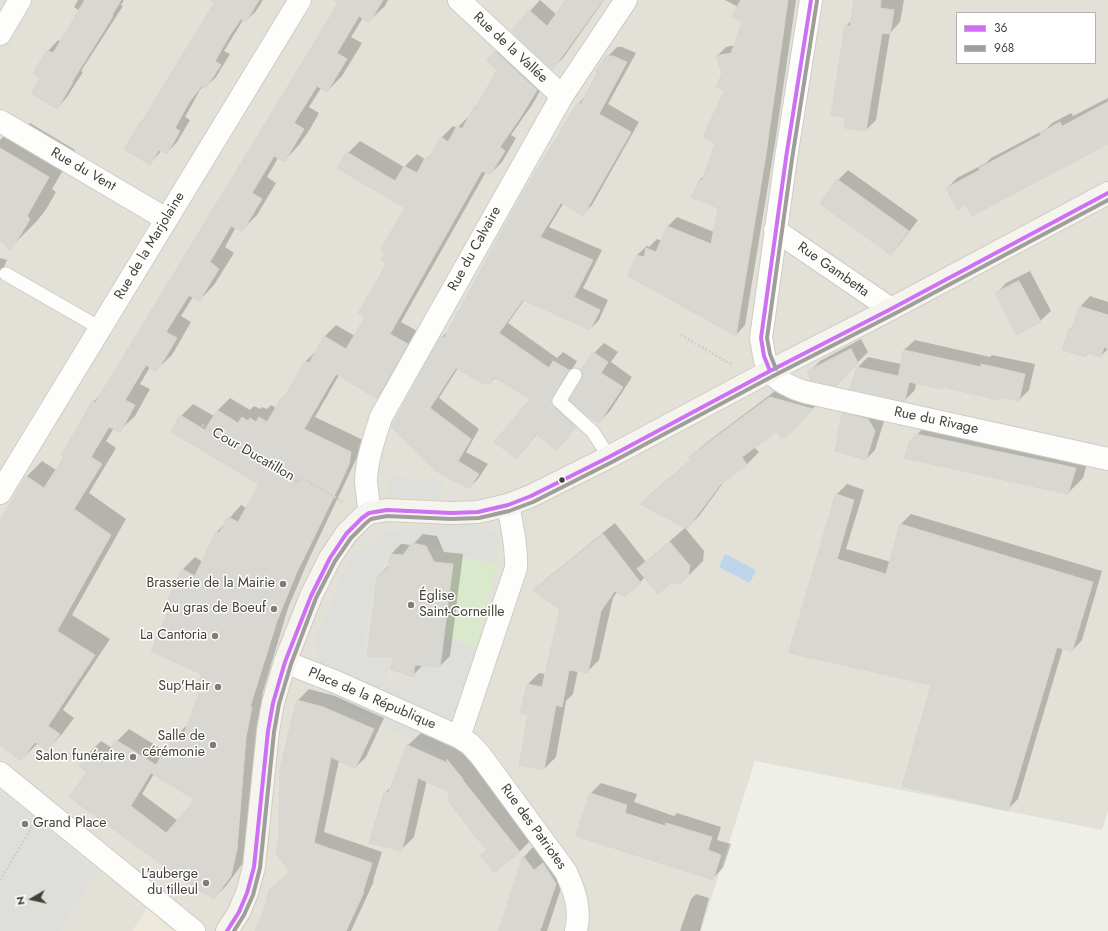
<!DOCTYPE html>
<html>
<head>
<meta charset="utf-8">
<style>
	body { margin:0 }
	#map { position:relative; width:1108px; height:931px; overflow:hidden; background:#efefea; font-family:Jost,sans-serif }
	canvas { display:block }
	.legend { position:absolute; left:956px; top:12px; width:140px; height:52px; box-sizing:border-box; background:#fff; border:1px solid #b4b3af; margin:0; padding:5px 7px; list-style:none; font-size:12px; color:#444037 }
	.legend li { display:flex; align-items:center; gap:8px; height:20px }
	.legend b { width:20px; border:1px solid #b4b3af }
	.north { position:absolute; left:12px; top:879px; width:40px; height:40px; -webkit-text-stroke:3px #fff; paint-order:stroke; rotate:261deg; font-size:11px; font-weight:700; line-height:16px; text-align:center; color:#444037 }
	.north::after { content:''; display:block; margin:auto; width:14px; height:18px; background:#444037; clip-path:polygon(50% 0,100% 100%,50% 72%,0 100%) }
</style>
</head>
<body>
<div id="map">
<canvas width="1108" height="931"></canvas>
<ul class="legend">
<li><b style="height:5px;background:#ce70f6"></b>36</li>
<li><b style="height:5px;background:#9f9e9b"></b>968</li>
</ul>
<div class="north">N</div>
</div>
<script>
const ctx = document.querySelector('canvas').getContext('2d');
ctx.lineJoin = 'round';
function fill(path, color) { ctx.fillStyle = color; ctx.fill(path, 'evenodd'); }
function strokePath(path, color, width, dash) { ctx.strokeStyle = color; ctx.lineWidth = width; ctx.lineCap = dash ? 'butt' : 'round'; ctx.setLineDash(dash || []); ctx.stroke(path); }
function write(font, color, halo, rows, align = 'center') {
  ctx.font = font + ' Jost,sans-serif'; ctx.lineWidth = 3; ctx.setLineDash([]); ctx.textBaseline = 'middle'; ctx.strokeStyle = halo; ctx.fillStyle = color; for (const [text, x, y, turn = 0] of rows) {
    ctx.save(); ctx.translate(x, y); ctx.rotate((+turn || 0) * Math.PI / 180); ctx.textAlign = isNaN(turn) ? turn : align; if (halo) ctx.strokeText(text, 0, 0); ctx.fillText(text, 0, 0); ctx.restore();
  }
}
const residential = new Path2D(`
	M0,0H1108V811L1102,830L755,761L701,931H0ZM957,13H1095V63H957Z`);
const commercial = new Path2D(`
	M147,907L175,931H132Z`);
const green = new Path2D(`
	M453,554L497,564L477,649L444,635Z`);
const parking = new Path2D(`
	M389,476L442,480L441,499L388,496Z
	M461,522L496,533L497,564L447,553L429,543L411,542L401,550L385,551V566L375,574L363,657L389,660L386,681L413,683L416,665L444,668V635L477,649L465,703L436,752L321,694L316,638L351,556L385,532Z
	M0,794L30,813L96,872L60,931H0Z`);
const water = new Path2D(`
	M725,554L756,570L750,583L719,567Z`);
const shadow = new Path2D(`
	M78,0H124L121,5L123,6L81,71L83,72L67,97L57,108L41,77L48,51L58,40L60,42L80,11L74,7Z
	M217,0H263L256,11L246,21L243,20L224,51L230,54L216,77L206,87L204,86L200,90L185,117L190,120L177,142L167,153L162,150L150,164L140,123L146,118Z
	M341,0H388L385,6L369,21L363,18L351,37L362,43L342,76L327,91L321,88L309,107L319,113L310,129L299,145L284,161L278,158L267,177L276,183L257,215L241,231L236,227L225,247L234,253L214,285L199,301L193,297L181,316L191,322L172,355L156,370L150,367L140,384L150,389L135,416L119,431L114,428L106,441L116,448L89,493L126,519L72,615L110,639L63,710L74,718L62,734L47,750L38,743L21,760L0,744V523L27,476L42,461L56,470L65,457L93,402L102,393Z
	M540,0L557,15L567,0H604L563,58L553,68L512,31Z
	M725,0H796L775,143L745,325L736,335L630,275L637,255L647,246L649,247L657,239L662,241L667,227L677,217L714,232L719,208L692,196L700,179L705,175L716,143L725,91L723,73L717,56L726,47L735,45L743,22L738,7Z
	M855,0H904L900,22L890,33L876,120L866,130L847,117L846,26L852,20Z
	M508,40L548,77L532,105L511,135L516,138L502,162L490,174L486,172L401,322L419,332L389,385L377,397L339,375L315,417L363,440L360,451L308,561L288,608L262,695H263L257,724L249,836L243,863L226,886L214,898L88,772L80,766L89,753L101,741L112,748L117,741L129,729L165,751L174,738L186,726L187,727L200,692L202,674L170,610L166,608L183,569L195,557L203,562L217,532L241,505L246,508L260,484L181,416L193,404L214,416L218,410L230,398L250,410L254,406L260,409L262,407L267,409L271,405L276,408L282,398L290,391L306,361L316,351L324,337L336,325L355,336L367,317L388,263L407,207L348,153L360,141L404,167L417,154L426,160L435,150L441,138L453,126L457,128L470,115L474,108L480,102L498,70L488,61ZM154,774L196,799L178,821L142,794Z
	M617,47H622L636,53L608,104L639,122L592,205L583,214L563,204L549,227L602,250L583,288L608,300L599,320L590,329L525,299L508,323L557,358L563,352L577,361L560,390L563,397L584,417L557,449L537,434L517,458L531,398L496,377L490,383L458,368L439,398L479,429L466,452L488,464L478,479L469,488L392,427L442,337L450,329L579,103L586,95L607,57Z
	M1108,98V143L967,204L947,188L957,178L986,163L991,158L1046,129L1052,123L1071,113L1073,116Z
	M30,123L75,150L52,189L56,192L45,211L36,222L10,248L0,239V140L5,135L24,129Z
	M848,170L918,220L901,243L891,254L838,180Z
	M0,258L7,260L0,275Z
	M1030,271L1051,311L1040,321L996,294L1006,283Z
	M1090,296L1108,302V349L1101,356L1089,353L1085,356L1070,329L1075,324L1080,307Z
	M861,339L868,352L846,374L809,372L820,361Z
	M915,340L990,357L992,355L1035,364L1029,390L1019,400L1001,396L998,399L944,386L942,388L916,383L915,390L905,400L851,388L858,367L868,357L901,364L904,350Z
	M604,343L618,352L611,362L632,377L610,411L599,422L583,379L594,353Z
	M783,385L824,397L804,418L776,431L754,447L759,452L747,464L726,479L699,516L686,529L704,551L703,561L688,576L645,577L640,582L617,592L613,598L599,660L587,672L578,670L573,694L566,701L556,757L544,769L529,714L527,685L539,673L546,674L561,610L534,590L546,579L615,523L646,562L686,527L641,504L653,492L692,459L690,458L702,446Z
	M853,405L877,410L884,421L875,450L866,459L844,414Z
	M932,419L1090,453L1083,478L1068,493L911,441Z
	M847,484L864,490L846,549L891,562L901,524L911,514L1102,571L1082,640L1072,651L1063,648L1018,799L1007,810L933,685L790,652L836,495Z
	M423,534L437,536L444,552L463,554L450,656L440,666L423,665L413,675L394,656L378,576L389,565L391,554L401,544L412,545Z
	M309,689L335,696L384,718L366,757L355,768L339,760L324,832L382,852L373,881H374L351,931H256L267,904L270,890L291,871L280,834L281,770L298,700Z
	M421,733L462,751L532,839L519,852L482,855L487,850L450,791L427,780L414,837L401,850L385,793L392,786L408,745ZM447,759L464,780L460,778L446,760Z
	M601,783L637,794L634,802L674,816L677,813L721,827L717,840L731,844L723,868L713,878L578,835L591,793Z
	M533,847L544,861L566,873L547,931H500L524,857Z
	M696,894L709,898L700,931H680L691,899Z`);
const building = new Path2D(`
	M85,0H121L112,15L113,16L72,82H73L57,109L31,93L40,78L33,73L47,50L52,53L55,50Z
	M209,0H259L246,22L241,19L230,35L215,61L221,65L206,88L202,86L190,101L175,128L180,131L167,154L159,150L150,165L124,149L140,122L141,123L214,3Z
	M334,0H383L369,23L359,16L337,53L347,59L327,92L317,86L294,123L304,129L294,146L284,162L274,156L252,193L262,199L242,232L231,226L210,262L219,269L209,285L199,302L189,295L166,332L177,338L167,355L156,372L146,365L125,400L135,405L120,433L109,427L91,457L102,464L74,509L111,535L57,631L95,655L48,726L60,734L47,751L35,742L21,761L0,745V521L26,476L44,488L64,457L61,455L79,425L92,401L95,403L333,12L338,3Z
	M566,0H603L553,69L550,67L511,31L529,10L547,26Z
	M741,0H788L766,154L736,336L628,276L636,255L644,257L646,248L656,252L667,226L711,244L718,208L691,197L700,179L702,180L715,144L703,137L724,91L716,87L722,73L716,56L731,53L742,22L732,17Z
	M854,0H881L880,8L894,10L890,34L882,33L866,131L844,128L846,118L831,115L845,25L850,26Z
	M495,51L537,90L520,118L500,147L505,151L490,175L482,171L390,334L408,344L377,399L336,374L304,429L351,452L349,464L342,480L296,574L277,621L250,707H252L246,737L237,849L231,876L214,899L183,880L69,797L87,772L79,766L88,752L103,762L116,740L156,765L173,737L181,742L199,693L197,692L201,674L151,651L169,610L164,608L182,569L195,576L216,531L219,533L228,517L238,522L259,484L171,432L180,415L205,430L217,410L238,423L242,417L248,421L250,418L256,422L259,417L267,422L282,397L285,396L305,361L309,363L324,336L346,349L365,317L358,313L387,263L381,260L385,253L380,250L405,208L337,168L347,152L395,181L404,166L417,173L425,158L428,160L441,137L448,142L457,126L462,129L474,107L475,109L497,70L487,61ZM151,773L195,800L166,833L131,806Z
	M606,56H613L627,62L599,114L631,132L583,216L561,203L540,237L593,260L574,297L600,310L590,330L523,300L499,333L549,368L553,361L569,370L551,401L554,407L576,427L557,450L536,434L517,459L494,442L530,399L494,377L490,384H483L456,368L430,408L471,439L458,461L479,474L469,489L436,471L391,427L441,336L444,338L520,198L578,102L581,104L597,73L596,71Z
	M1108,102V144L972,216L966,205L957,210L946,188L980,170L979,168L1041,135L1040,133L1060,122L1062,126Z
	M0,148L49,177L27,216L30,219L18,239L10,250L0,240Z
	M837,179L909,231L891,255L820,204Z
	M1019,281L1041,322L1016,335L995,293Z
	M1079,306L1108,315V349L1104,347L1101,357L1087,353L1086,357L1062,350L1069,328L1072,329Z
	M851,349L858,363L836,386L810,380L808,371Z
	M904,350L981,367V364L1025,374L1019,401L999,397L998,400L943,387L942,389L909,382L905,401L850,389L857,367L898,376Z
	M593,352L608,362L601,373L623,387L599,423L586,415L569,400L582,379L583,375L581,370Z
	M770,397L813,409L793,431L782,439L776,432L742,457L747,465L720,485L687,529L640,504L691,460L689,457Z
	M843,413L868,419L875,431L866,460L835,451L839,435H837Z
	M916,434L1076,468L1068,494L904,458L910,440L914,438Z
	M836,494L854,500L837,559L886,574L900,524L1093,582L1072,652L1057,647L1008,811L902,786L931,685L789,653Z
	M603,534L641,583L624,597L615,591L601,611L588,673L569,670L562,707L556,705L544,770L519,765L528,715L520,713L527,684L542,687L560,610L533,590Z
	M670,542L690,566L688,577L680,584L671,583L658,594L637,569Z
	M412,543L426,546L434,562L453,564L440,667L415,665L413,677L390,669L393,657H367L377,576L388,568L390,554L403,555Z
	M297,700L323,707L374,729L355,769L331,757L314,843L372,863L363,892H364L346,931H255L266,904L269,890L290,872L276,853L279,834L280,770Z
	M407,745L450,764L520,852L494,873L480,855L487,851L448,801L449,792L418,778L402,851L369,843L384,792L388,793Z
	M590,793L627,805L625,813L665,826L666,823L712,837L708,850L721,855L713,880L576,836Z
	M523,856L534,870L543,863L556,884L540,931H499Z`);
const path = new Path2D(`
	M681,335L727,362L733,364
	M202,425L298,482L301,477L340,500L343,504
	M0,880L32,827`);
const service = new Path2D(`
	M6,274L100,328
	M575,375L559,401L593,432L609,457`);
const minor = new Path2D(`
	M459,0L562,96
	M811,0L786,158L761,338C763,347 764,364 770,371C777,381 794,389 805,392L1108,459
	M0,34L20,0
	M0,121L166,219
	M775,230L891,309
	M0,493L300,0
	M369,513C369,503 367,492 366,482C366,461 375,436 381,417L562,96L626,0
	M285,662L336,682L459,737L470,744L481,756L566,872C575,892 581,909 576,931
	M459,737L516,568C517,547 512,526 508,505
	M0,773L194,931`);
const secondary = new Path2D(`
	M227,931L239,912L247,893L254,867L268,731L273,703L285,662L311,596L330,558L346,534L362,518L369,513L387,510L451,513L478,512L508,505L531,496L609,457L770,371L891,309L1108,193`);
const bus1 = new Path2D(`
	M770,371L764,356L761,338L786,158L811,0
	M227,931L239,912L247,893L254,867L268,731L273,703L285,662L311,596L330,558L346,534L362,518L369,513L387,510L451,513L478,512L508,505L531,496L609,457L770,371L891,309L1108,193`);
const bus2 = new Path2D(`
	M776,369L770,354L767,338L792,159L817,1
	M234,931L244,915L253,895L260,868L274,732L279,704L291,664L316,598L335,561L351,538L366,523L371,519L387,516L451,519L479,518L509,511L533,502L612,462L773,376L894,314L1108,200`);
const markers = [
	[562,480,3.5,"#444037"],
	[283,584,4,"#807d76"],
	[411,605,4,"#807d76"],
	[274,609,4,"#807d76"],
	[215,636,4,"#807d76"],
	[218,687,4,"#807d76"],
	[213,745,4,"#807d76"],
	[133,757,4,"#807d76"],
	[25,824,4,"#807d76"],
	[206,883,4,"#807d76"]
];
const streetNames = [
	["Rue de la Vallée",510,48,43],
	["Rue du Vent",83,170,30],
	["Rue de la Marjolaine",150,246,-59],
	["Rue du Calvaire",475,249,-61],
	["Rue Gambetta",833,270,35],
	["Rue du Rivage",936,421,12],
	["Cour Ducatillon",253,455,30],
	["Place de la République",372,699,23],
	["Rue des Patriotes",533,827,54]
];
const poiNames = [
	["Brasserie de la Mairie",275,584],
	["Église",419,597,"left"],
	["Saint-Corneille",419,613,"left"],
	["Au gras de Boeuf",266,609],
	["La Cantoria",207,636],
	["Sup'Hair",210,687],
	["Salle de",205,737],
	["cérémonie",205,753],
	["Salon funéraire",125,757],
	["Grand Place",33,824,"left"],
	["L'auberge",198,875],
	["du tilleul",198,891]
];
fill(residential, '#e3e1d7');
fill(commercial, '#eee8db');
fill(green, '#dae8cc');
fill(parking, '#dededa');
fill(water, '#bdd4ea');
fill(shadow, '#0003');
fill(building, '#d9d7d2');
strokePath(building, '#d7d6d0', 1);
strokePath(service, '#cdccc7', 15);
strokePath(minor, '#cdccc7', 24);
strokePath(secondary, '#ceccc1', 24);
strokePath(path, '#d0cecb', 2.5, [2, 2]);
strokePath(service, '#fdfdfc', 13);
strokePath(minor, '#fdfdfc', 22);
strokePath(secondary, '#f5f4ef', 22);
strokePath(bus1, '#ce70f6', 4);
strokePath(bus2, '#9f9e9b', 4);
for (const [x, y, r, color] of markers) { const dot = new Path2D(); dot.arc(x, y, r, 0, 2 * Math.PI); ctx.fillStyle = color; ctx.fill(dot); strokePath(dot, '#fff', 1.5); }
write('14px', '#444037', '#fff', streetNames);
write('14px', '#444037', '#fff', poiNames, 'right');
</script>
</body>
</html>
